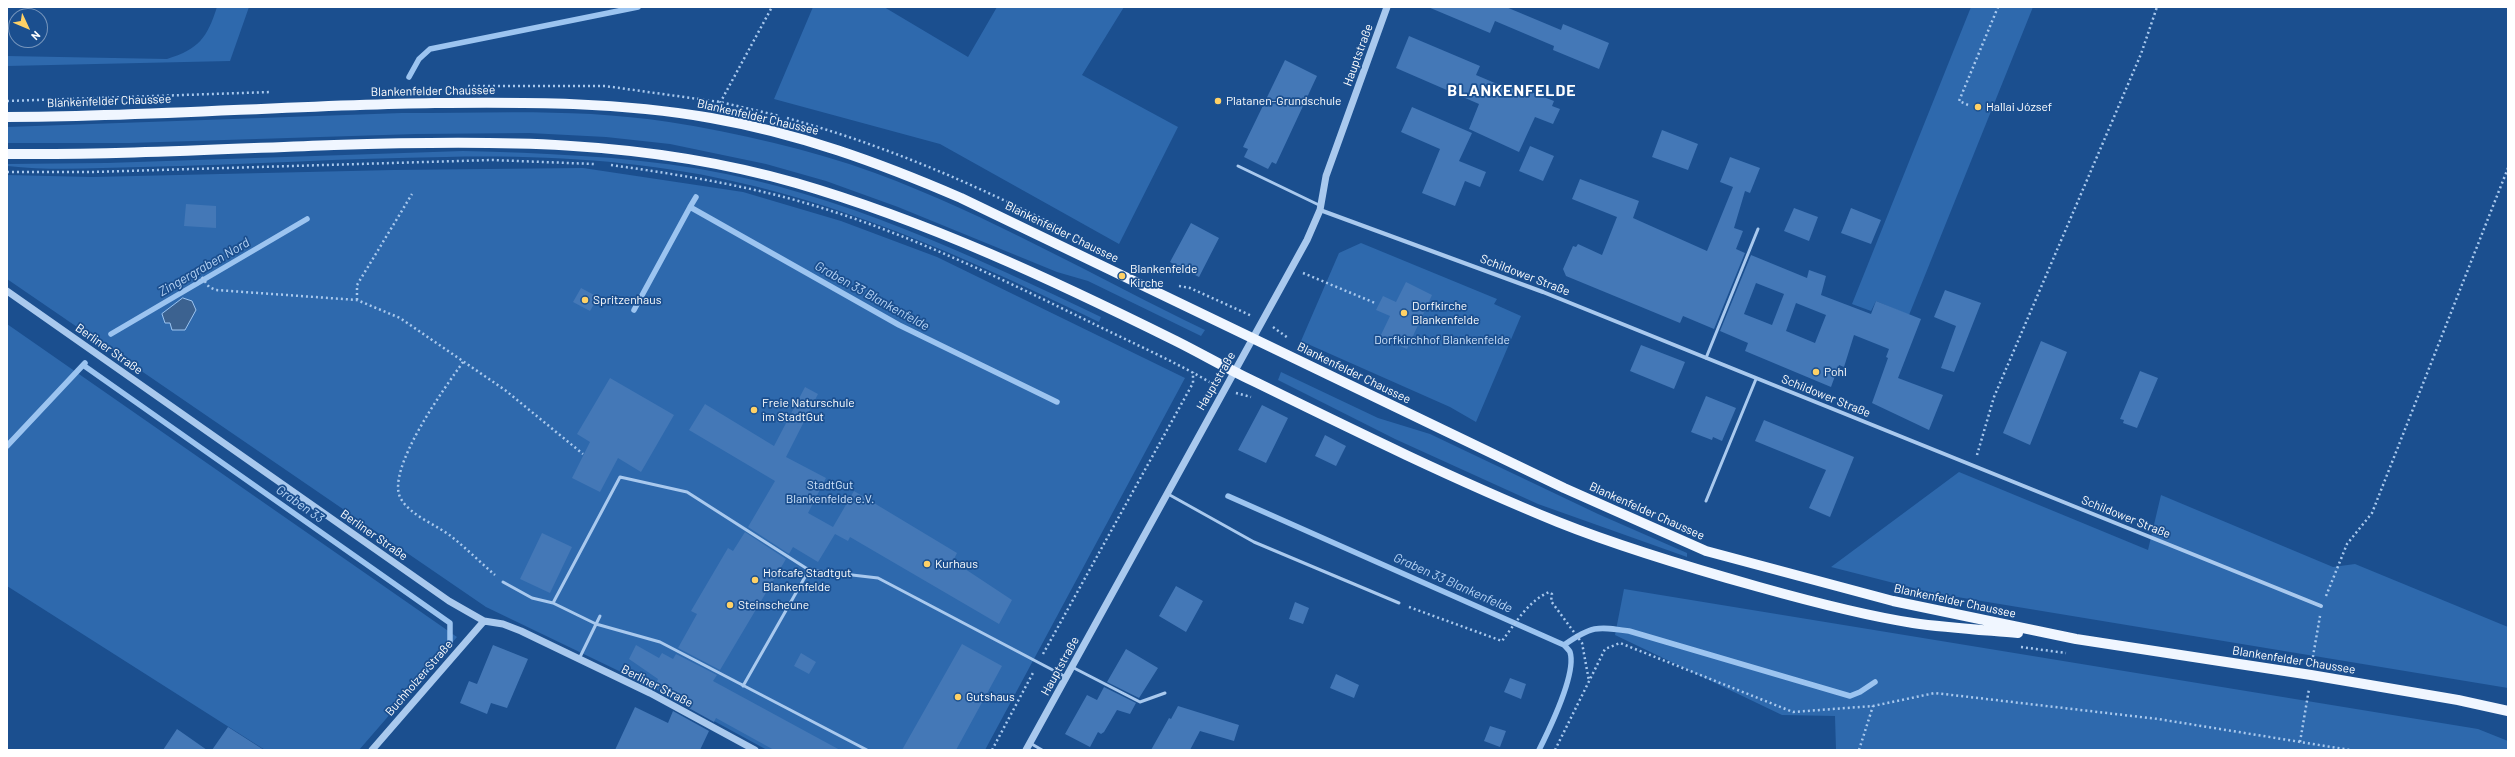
<!DOCTYPE html>
<html>
<head>
<meta charset="utf-8">
<style>
	body { margin:0 }
	#map { position:relative; width:2515px; height:757px; overflow:hidden; background:#1b4f8f; font-family:Barlow,sans-serif }
	canvas { display:block }
	.frame { position:absolute; inset:0; border:8px solid #fff; pointer-events:none }
	.north { position:absolute; left:8px; top:8px; width:40px; height:40px; box-sizing:border-box; background:#1b4f8f; border:1px solid #7695bc; border-radius:50%; rotate:134deg; font-size:11px; font-weight:700; line-height:16px; text-align:center; color:#fff }
	.north::after { content:''; display:block; margin:auto; width:14px; height:18px; background:#ffd166; clip-path:polygon(50% 0,100% 100%,50% 72%,0 100%) }
</style>
</head>
<body>
<div id="map">
<canvas width="2515" height="757"></canvas>
<div class="frame"></div>
<div class="north">N</div>
</div>
<script>
const ctx = document.querySelector('canvas').getContext('2d');
ctx.lineJoin = 'round';
function fill(path, color) { ctx.fillStyle = color; ctx.fill(path, 'evenodd'); }
function strokePath(path, color, width, dash) { ctx.strokeStyle = color; ctx.lineWidth = width; ctx.lineCap = dash ? 'butt' : 'round'; ctx.setLineDash(dash || []); ctx.stroke(path); }
function write(font, color, halo, rows, align = 'center') {
  ctx.font = font + ' Barlow,sans-serif'; ctx.lineWidth = 3.5; ctx.setLineDash([]); ctx.textBaseline = 'middle'; ctx.strokeStyle = halo; ctx.fillStyle = color; for (const [text, x, y, turn = 0] of rows) {
    ctx.save(); ctx.translate(x, y); ctx.rotate((+turn || 0) * Math.PI / 180); ctx.textAlign = isNaN(turn) ? turn : align; if (halo) ctx.strokeText(text, 0, 0); ctx.fillText(text, 0, 0); ctx.restore();
  }
}
const green = new Path2D(`
	M217,7H249L230,61L7,66V56L167,59C199,49 207,38 217,7Z
	M813,7H884L968,57L997,7H1124L1082,75L1178,127L1119,244L940,144L774,99Z
	M1971,7H2033L1909,315L1876,301L1871,311L1852,304Z
	M402,113C490,113 581,108 669,122C738,133 809,149 875,173C989,215 1095,277 1205,330L1201,336L1088,281L1057,272L898,207L826,181L766,164L670,144L606,137L529,133L416,134L129,143H7V127Z
	M463,151C543,153 621,156 700,169C840,193 973,256 1101,317L1099,322C981,265 861,209 732,181C638,160 542,155 446,157C345,158 243,165 142,167C97,168 51,171 7,166V164L107,163Z
	M583,168L743,192L841,221L937,257L1185,378L985,750H767L648,685L486,607L7,279V175L92,177L393,170Z
	M1361,243L1497,299L1494,304L1521,316L1476,422L1450,407L1301,341L1339,253Z
	M7,324L457,637L359,750H265L7,586Z
	M1281,372L1378,418L1430,434L1598,514L1687,553V557L1538,504L1395,439L1278,380Z
	M1959,472L2148,550L2161,495L2333,567L2355,564L2508,627V688L1933,593L1831,567Z
	M1624,589L2478,729L2508,741V750H1836L1835,716L1782,715L1615,635Z`);
const water = new Path2D(`
	M183,298L192,301L196,310L185,330H172L170,323H165L162,314Z`);
const stream = new Path2D(`
	M409,77L419,59L430,49L638,7
	M696,197L690,207L899,325L1057,402
	M634,310L690,207
	M111,334L307,219
	M83,365L450,623V643L420,678
	M7,446L85,363
	M1228,496L1564,645C1566,647 1569,650 1570,652C1577,674 1549,730 1539,750
	M1564,645C1591,626 1597,626 1629,631L1850,696L1860,692L1875,682`);
const building = new Path2D(`
	M1428,7H1506L1561,30L1563,24L1609,43L1599,69L1553,50L1554,46L1495,21L1490,33Z
	M1409,36L1480,66L1476,75L1509,89L1510,84L1554,101L1552,106L1560,109L1553,124L1535,117L1519,152L1469,129L1479,104L1396,68Z
	M1285,60L1317,76L1276,164L1272,162L1268,169L1244,157L1248,149L1243,147Z
	M1412,107L1472,133L1459,161L1486,172L1480,187L1465,181L1455,206L1422,193L1440,149L1401,132Z
	M1662,130L1698,144L1688,170L1652,157Z
	M1530,146L1554,156L1543,181L1519,171Z
	M1730,157L1760,168L1750,193L1745,191L1734,228L1743,231L1736,249L1745,253L1714,329L1683,316L1680,323L1566,276L1563,269L1573,246L1576,247L1578,244L1602,255L1617,217L1572,199L1580,179L1639,201L1633,218L1707,251L1733,187L1720,182Z
	M186,204L216,206V228L184,226Z
	M1794,208L1818,217L1809,241L1784,231Z
	M1851,208L1881,220L1871,244L1841,233Z
	M1191,223L1219,238L1199,277L1170,262Z
	M1751,255L1807,278L1809,270L1826,276L1821,295L1871,314L1876,301L1921,319L1898,378L1943,395L1929,430L1872,403L1888,358L1886,357L1889,349L1854,335L1844,367L1839,365L1831,387L1745,351L1748,343L1720,331ZM1756,283L1784,294L1772,325L1744,314ZM1796,303L1826,315L1815,343L1786,331Z
	M1406,282L1432,295L1407,349L1380,337L1390,316L1376,310L1383,296L1396,302Z
	M581,288L598,297L590,311L573,302Z
	M1945,290L1981,303L1954,372L1941,368L1956,326L1934,317Z
	M2041,341L2067,352L2030,445L2003,433Z
	M1641,345L1685,362L1674,389L1630,371Z
	M2140,371L2158,378L2137,428L2123,423L2124,420L2120,419Z
	M610,378L674,415L641,472L618,458L600,492L572,478L590,442L577,434Z
	M805,387L818,394L786,457L826,478L808,513L833,527L854,491L957,553L953,561L1012,600L999,624L850,537L848,541L835,534L818,562L793,547L789,554L748,527L775,481L689,430L705,404L774,446Z
	M1706,396L1736,408L1722,441L1713,437L1712,440L1691,432Z
	M1262,405L1288,418L1266,463L1238,450Z
	M1764,420L1854,457L1830,517L1809,508L1826,470L1755,441Z
	M1325,435L1346,446L1336,466L1315,456Z
	M745,532L786,559L720,670L678,648L697,614L691,611L728,548L733,551Z
	M542,533L572,547L550,593L520,579Z
	M1176,586L1203,601L1186,632L1159,616Z
	M1295,602L1309,608L1303,624L1289,619Z
	M962,644L1002,666L956,750H902Z
	M493,645L528,659L507,708L491,703L487,714L460,703L469,681L477,684Z
	M636,645L659,658L662,653L673,659L676,654L717,675L713,681L840,750H774L716,718L714,722L678,702L680,698L656,684L658,679L629,659Z
	M1126,649L1158,668L1139,698L1107,682Z
	M801,653L816,662L809,674L794,666Z
	M1336,674L1359,685L1354,698L1330,688Z
	M1510,678L1526,684L1521,699L1504,692Z
	M1104,687L1136,703L1130,714L1117,710L1104,732L1101,734L1098,732L1090,747L1065,734L1087,695L1097,700Z
	M1178,706L1239,725L1234,741L1200,731L1190,750H1151L1169,718L1171,719Z
	M635,707L668,723L673,711L709,731L700,750H615Z
	M1490,726L1506,731L1500,747L1484,741Z
	M228,727L264,750H212Z
	M177,729L207,750H163Z`);
const path = new Path2D(`
	M468,86H605L720,102L780,116
	M7,101L271,92
	M720,103L772,7
	M1968,105L1959,101L1998,7
	M787,118C884,145 975,184 1064,230
	M611,165C675,174 739,184 802,202C903,231 998,277 1092,323C1132,343 1174,361 1213,384
	M7,172H92L492,160L594,164
	M196,269L209,287L216,290L357,300L400,318L505,390L583,454
	M1303,273L1375,303
	M1179,286L1190,288L1252,316
	M357,300V285L412,194
	M1273,327L1288,338
	M463,362C446,386 384,471 401,499C411,516 437,525 452,537C467,549 481,563 495,575
	M1236,393L1251,397
	M1977,455L1994,397L2141,54L2157,7
	M2326,596L2347,544L2372,513L2508,168
	M1409,607L1502,641C1515,624 1528,601 1549,592L1552,594L1551,601L1582,643L1589,681
	M2021,647L2066,653
	M1043,654L1193,383V372
	M2312,662L2320,616
	M2300,742L2309,689
	M992,750L1034,671
	M1555,750L1605,649L1620,643L1793,712L1873,706L1935,693L2158,719L2350,750
	M1859,750L1873,706`);
const service = new Path2D(`
	M1238,166L1321,206
	M1706,358L1758,229
	M1168,494L1254,542L1399,603
	M1706,501L1756,379
	M503,582L532,598L553,603
	M579,659L600,616
	M1072,667L1140,702L1165,693
	M743,686L809,570
	M1030,743L1042,750
	M867,750L660,642L596,624L553,603L620,477L687,492L809,570L878,578L1066,677`);
const minor = new Path2D(`
	M1320,210L1543,292L2321,606`);
const tertiary = new Path2D(`
	M7,291L449,601L484,621L503,624L521,631L650,693L755,750
	M372,750L484,621
	M1026,750L1307,240L1320,210L1326,176L1387,7`);
const primary = new Path2D(`
	M7,117C150,117 292,105 435,103C528,102 620,102 711,118C798,133 880,163 961,198L1564,488L1706,551L1893,601L2076,639L2311,675L2458,700L2508,711
	M7,154C116,155 225,149 334,145C493,140 642,139 796,183C927,221 1053,280 1176,341C1198,352 1219,364 1241,375C1345,426 1450,478 1558,522C1623,548 1691,568 1759,587C1809,601 1861,615 1913,623C1948,628 1983,630 2018,633`);
const markers = [
	[1218,101,4,"#ffd166"],
	[1978,107,4,"#ffd166"],
	[1122,276,4,"#ffd166"],
	[585,300,4,"#ffd166"],
	[1404,313,4,"#ffd166"],
	[1816,372,4,"#ffd166"],
	[754,410,4,"#ffd166"],
	[927,564,4,"#ffd166"],
	[755,580,4,"#ffd166"],
	[730,605,4,"#ffd166"],
	[958,697,4,"#ffd166"]
];
const streetNames = [
	["Hauptstraße",1358,55,-70],
	["Blankenfelder Chaussee",433,91,-1],
	["Blankenfelder Chaussee",109,101,-2],
	["Blankenfelder Chaussee",758,117,13],
	["Blankenfelder Chaussee",1062,232,26],
	["Schildower Straße",1525,275,21],
	["Berliner Straße",109,349,35],
	["Blankenfelder Chaussee",1354,373,26],
	["Hauptstraße",1216,381,-60],
	["Schildower Straße",1826,396,22],
	["Blankenfelder Chaussee",1647,511,24],
	["Schildower Straße",2126,517,22],
	["Berliner Straße",374,535,35],
	["Blankenfelder Chaussee",1955,601,12],
	["Blankenfelder Chaussee",2294,660,9],
	["Hauptstraße",1060,666,-61],
	["Buchholzer Straße",419,678,-49],
	["Berliner Straße",657,686,27]
];
const poiNames = [
	["Platanen-Grundschule",1226,101],
	["Hallai József",1986,107],
	["Blankenfelde",1130,269],
	["Kirche",1130,283],
	["Spritzenhaus",593,300],
	["Dorfkirche",1412,306],
	["Blankenfelde",1412,320],
	["Pohl",1824,372],
	["Freie Naturschule",762,403],
	["im StadtGut",762,417],
	["Kurhaus",935,564],
	["Hofcafe Stadtgut",763,573],
	["Blankenfelde",763,587],
	["Steinscheune",738,605],
	["Gutshaus",966,697]
];
const parkNames = [
	["Dorfkirchhof Blankenfelde",1442,340],
	["StadtGut",830,485],
	["Blankenfelde e.V.",830,499]
];
const waterNames = [
	["Zingergraben Nord",204,267,-30],
	["Graben 33 Blankenfelde",872,296,29],
	["Graben 33",300,504,35],
	["Graben 33 Blankenfelde",1453,583,24]
];
const districtNames = [
	["BLANKENFELDE",1512,91]
];
fill(green, '#2e69ad');
fill(water, '#3c6290');
strokePath(water, '#9cc4f0', 1);
strokePath(stream, '#9cc4f0', 5.5);
fill(building, '#4478b7');
strokePath(path, '#a9c9ee', 2.5, [2, 3]);
strokePath(service, '#a9c9ee', 3);
strokePath(minor, '#a9c9ee', 4);
strokePath(tertiary, '#a9c9ee', 7);
strokePath(primary, '#f0f6ff', 10);
for (const [x, y, r, color] of markers) { const dot = new Path2D(); dot.arc(x, y, r, 0, 2 * Math.PI); ctx.fillStyle = color; ctx.fill(dot); strokePath(dot, '#1b4f8f', 1.5); }
write('12px', '#fff', '#1b4f8f', streetNames);
write('12px', '#fff', '#1b4f8f', poiNames, 'left');
write('12px', '#cfe3fa', '#1b4f8f', parkNames);
write('italic 13px', '#b5d3f5', '#1b4f8f', waterNames);
ctx.letterSpacing = '1px';
write('bold 16px', '#fff', '#1b4f8f', districtNames);
ctx.letterSpacing = '0px';
</script>
</body>
</html>
